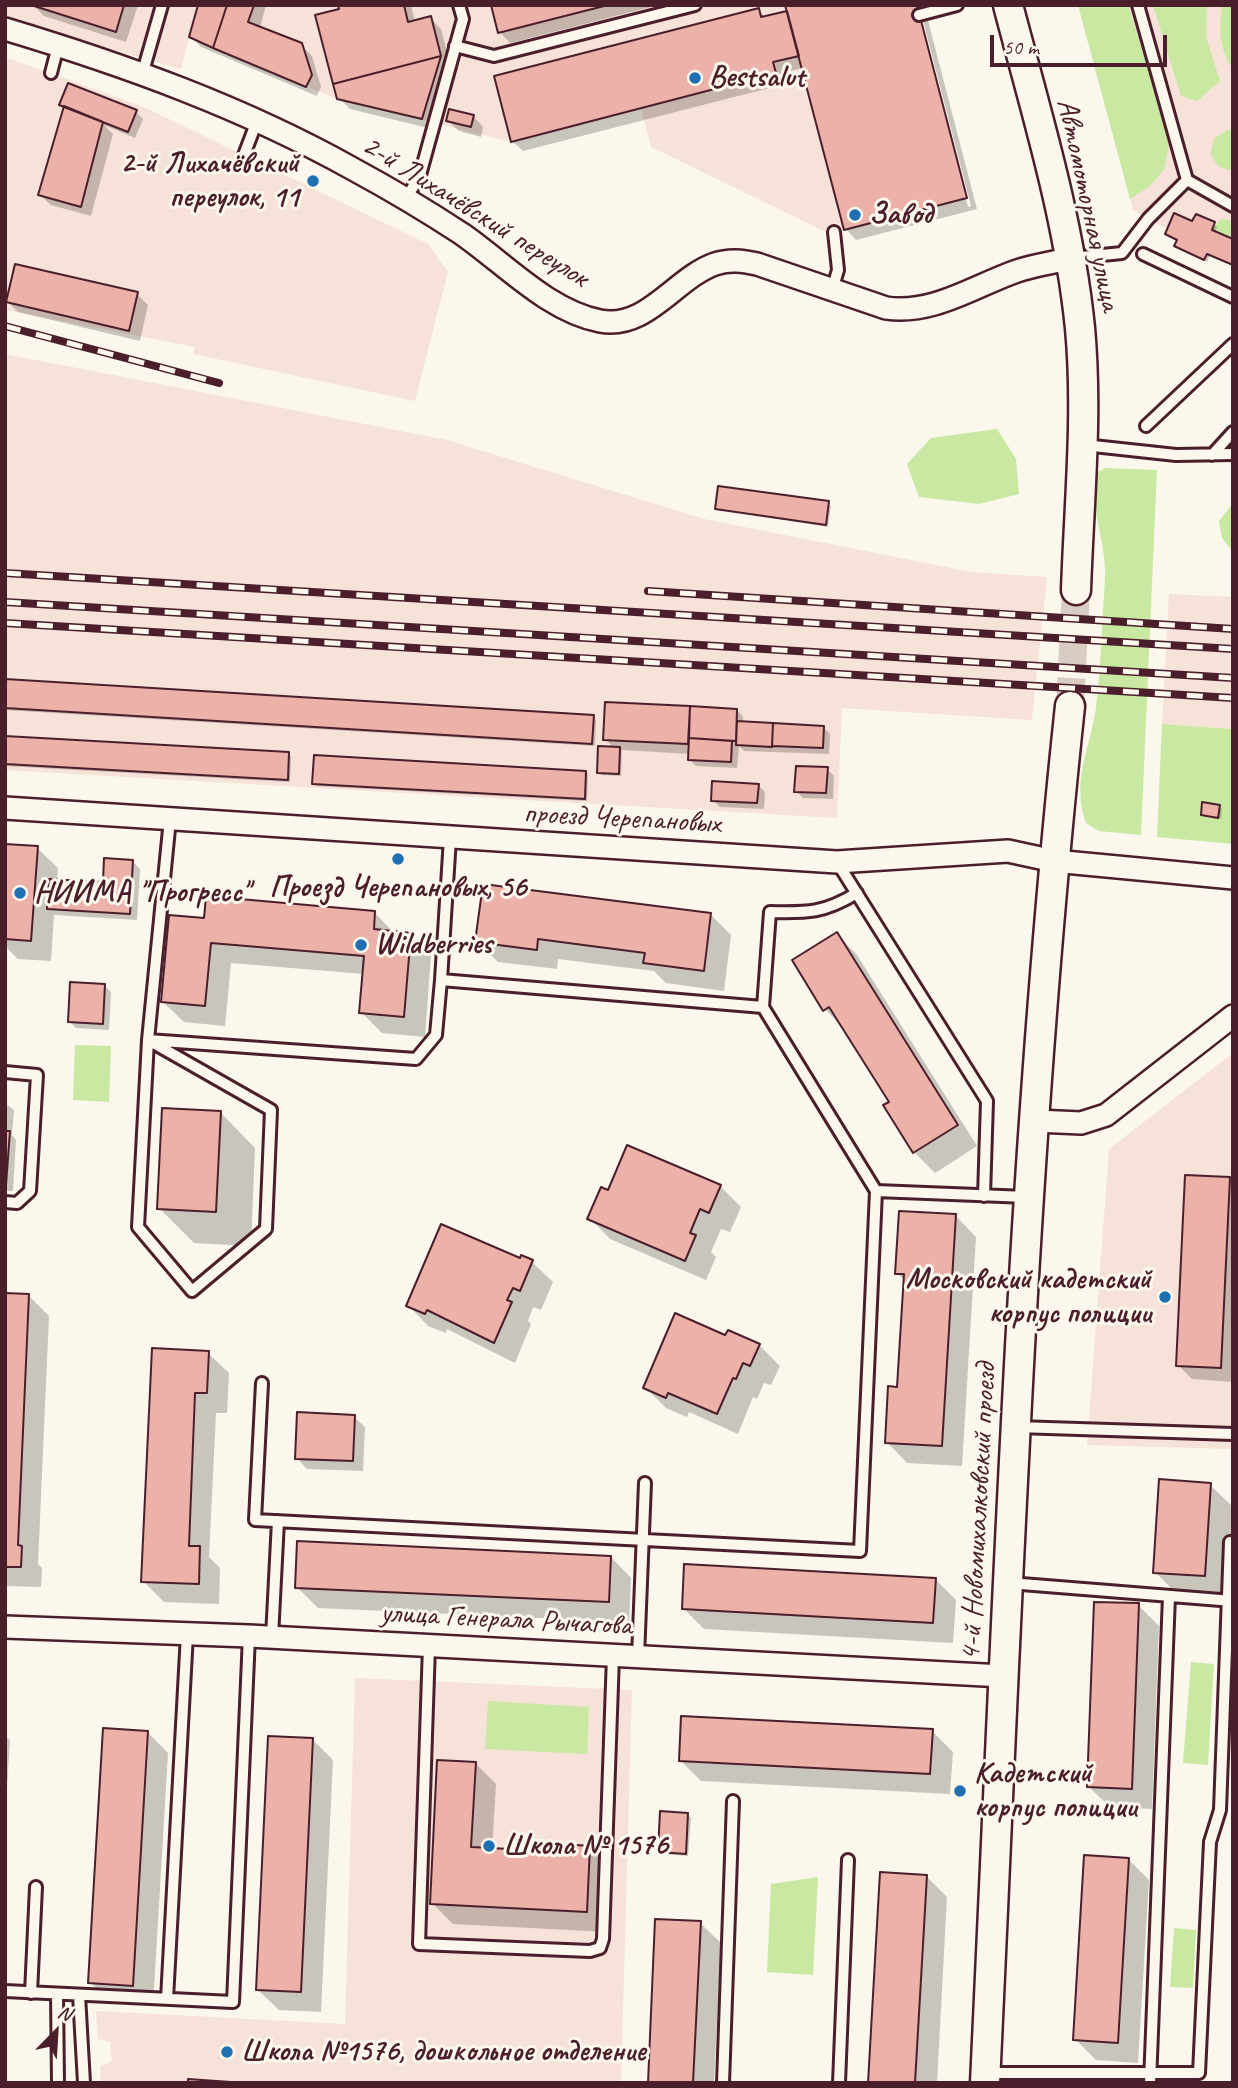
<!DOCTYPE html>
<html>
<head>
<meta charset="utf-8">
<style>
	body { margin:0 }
	#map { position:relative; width:1238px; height:2088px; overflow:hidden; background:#fbf7ec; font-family:Caveat,sans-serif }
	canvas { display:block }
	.frame { position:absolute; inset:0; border:7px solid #4a1f2b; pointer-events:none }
	.north { position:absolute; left:21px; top:1997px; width:70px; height:70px; -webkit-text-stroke:5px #fbf7ec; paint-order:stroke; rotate:24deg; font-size:19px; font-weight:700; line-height:28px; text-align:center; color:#4a1f2b }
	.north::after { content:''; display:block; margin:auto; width:24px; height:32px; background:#4a1f2b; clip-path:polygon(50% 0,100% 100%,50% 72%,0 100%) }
	.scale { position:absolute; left:990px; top:35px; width:177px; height:32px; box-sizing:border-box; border:4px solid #4a1f2b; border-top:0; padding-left:9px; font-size:21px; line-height:24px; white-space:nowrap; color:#4a1f2b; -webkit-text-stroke:5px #fbf7ec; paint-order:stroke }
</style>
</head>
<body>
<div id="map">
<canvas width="1238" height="2088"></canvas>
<div class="frame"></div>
<div class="north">N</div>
<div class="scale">50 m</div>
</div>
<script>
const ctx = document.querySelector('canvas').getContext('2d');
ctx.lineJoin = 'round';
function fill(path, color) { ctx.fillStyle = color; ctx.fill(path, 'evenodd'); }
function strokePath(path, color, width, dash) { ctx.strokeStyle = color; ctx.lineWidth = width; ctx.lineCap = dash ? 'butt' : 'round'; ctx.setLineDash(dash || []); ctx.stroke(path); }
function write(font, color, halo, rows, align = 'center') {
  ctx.font = font + ' Caveat,sans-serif'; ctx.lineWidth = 6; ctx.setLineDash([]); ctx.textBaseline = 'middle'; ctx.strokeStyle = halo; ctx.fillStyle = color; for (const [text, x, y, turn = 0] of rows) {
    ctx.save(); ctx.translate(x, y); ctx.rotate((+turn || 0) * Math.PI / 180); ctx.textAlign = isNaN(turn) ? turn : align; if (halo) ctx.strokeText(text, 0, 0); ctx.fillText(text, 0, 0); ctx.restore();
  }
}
const built = new Path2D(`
	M5,5H917L967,198L828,233L651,147L641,108L511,142L337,99L189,37L181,69L5,19Z
	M1078,5H1233V265L1208,254L1204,260L1174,246L1177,240L1165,234L1167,229L1133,210Z
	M5,57L144,107L428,244L448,272L415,401L193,354L195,347L5,310Z
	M5,354L447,440L704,519L971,572L1047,577L1032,720L842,708L837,818L5,770Z
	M1169,594L1233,597V729L1162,724Z
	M1233,1053V1449L1087,1445L1109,1149Z
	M355,1678L632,1690L621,2083H101L100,2067L112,2061L110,2042L98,2039L96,2011L345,2024Z`);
const green = new Path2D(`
	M1078,5H1128L1170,140L1164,169L1150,186L1130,199Z
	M1153,5H1207L1206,37L1220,81L1197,101L1181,96Z
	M1222,5H1233V69C1219,50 1219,29 1222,5Z
	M1227,130H1233V171L1219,167L1210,154L1214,139Z
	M1221,219L1233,221V239L1212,230Z
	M997,429L1016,459L1019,494L979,504L919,497L907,464L931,438Z
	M1105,468L1157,470L1141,835L1099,831L1086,823C1071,782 1090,749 1096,708C1101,666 1102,622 1105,579C1107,543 1089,510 1096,473Z
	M1233,503V552L1222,538L1219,521Z
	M1162,724L1233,729V844L1157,837Z
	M75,1045L111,1046L109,1102L73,1100Z
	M1191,1662L1214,1664L1208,1765L1183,1763Z
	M488,1701L589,1707L587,1754L485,1749Z
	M818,1877L813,1975L767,1972L771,1884Z
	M1174,1928L1196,1930L1193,1988L1170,1987Z`);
const shadow = new Path2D(`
	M33,5H138L126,42L44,16Z
	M199,5H266L260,28L301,45L312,56L321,87L317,96L201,47L191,36Z
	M340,5H411L415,22L430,18L441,29L451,67L432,129L350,109L339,98Z
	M493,5H659L510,43L500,32Z
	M915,5L968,207L971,206L919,5H924L977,209L856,240L846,229L803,68L782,73L785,84L523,151L512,141L758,10L766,18L789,12Z
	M65,108L136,112L143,119L135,138L104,125L113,134L91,216L51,205L40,195Z
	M473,116L483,127L481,137L459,131L448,121Z
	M1193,224H1214L1217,227L1215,233L1233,241V266L1210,255L1207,262L1179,249L1176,246L1179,241L1167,234Z
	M137,294L148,305L140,341L18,312L8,302Z
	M828,503L831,506L828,527L717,509Z
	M5,681L593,717L596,720L595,746L5,710Z
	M607,704L737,710L743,717V723L823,727L830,734L829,754L744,751L739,746L737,768L696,766L689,759L690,754L622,750L621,776L602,775L599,772L614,748L605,739Z
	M5,738L288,754L291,757L290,782L5,766Z
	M827,769L834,776L833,799L803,798L796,791Z
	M585,772L588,775L587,801L317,786L314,783Z
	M758,785L765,792L764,809L720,807L713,800Z
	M1219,806L1222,809L1221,819L1202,814Z
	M5,845L37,848L58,868L57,881L104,884L133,862L140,869L137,920L54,915L51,961L18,959L5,946Z
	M375,913L394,933L411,934L431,955L425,1037L382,1033L361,1012L364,974L231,963L225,1026L184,1022L163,1002L206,920Z
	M710,914L731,935L724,991L666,983L654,971L613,966L558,959L557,969L498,962L477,941Z
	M837,934L857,955L977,1146L935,1173L914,1152L885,1106L891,1102L845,1030L825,1009Z
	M104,985L111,992L109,1030L76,1028L70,1022Z
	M5,1103L14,1110L12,1135L16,1140L13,1191H5Z
	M220,1112L255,1148L251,1246L194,1243L159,1208Z
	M1229,1179L1233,1183V1382L1192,1379L1178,1365Z
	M720,1186L741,1207L730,1232L721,1229L711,1252L716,1257L706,1280L610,1239L590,1218Z
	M956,1216L976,1237L962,1466L907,1463L887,1442L899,1389L906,1282L897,1273Z
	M521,1261L532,1262L553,1282L541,1310L533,1307L528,1321L531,1324L515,1363L447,1329L446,1333L428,1326L408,1305Z
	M5,1294L28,1295L49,1316L38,1564L42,1568L41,1587L5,1586Z
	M726,1337L759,1345L780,1366L771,1385L764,1383L757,1399L753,1397L738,1434L689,1412L687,1417L666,1408L645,1387Z
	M153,1350L208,1353L229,1373L227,1413H216L209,1557L220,1568L219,1604L164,1602L143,1581Z
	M354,1417L365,1427L363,1471L307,1469L297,1458Z
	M1210,1485L1233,1507V1603L1183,1600L1155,1572Z
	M611,1557L631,1578L629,1622L318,1608L297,1587Z
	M935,1579L956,1600L953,1643L704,1629L683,1608Z
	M1138,1605L1159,1626L1152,1809L1110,1807L1089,1787Z
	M932,1731L953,1752L950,1794L701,1781L680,1760Z
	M147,1732L168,1753L153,2006L111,2003L90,1982Z
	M5,1735L10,1740L5,1822Z
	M312,1739L333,1760L321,2012L279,2010L258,1990Z
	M475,1763L496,1784L492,1850L551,1853L590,1847L610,1868L607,1932L453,1924L432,1903Z
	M688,1815L691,1818L688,1856L663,1854L660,1851Z
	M1128,1859L1149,1880L1138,2063L1096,2060L1075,2039Z
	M927,1877L947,1897L937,2083H870Z
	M700,1923L721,1943L714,2083H650Z`);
const building = new Path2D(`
	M31,5H124L116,32Z
	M198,5H227L213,48L189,37Z
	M227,5H254L248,22L302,43L312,75L306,87L213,48Z
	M338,5H404L408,22L431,16L441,56L333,84L315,15L339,9Z
	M491,5H608L498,33Z
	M785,5H917L967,198L844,230Z
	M759,8L761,17L787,11L799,56L773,62L776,73L511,142L494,76Z
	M441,56L422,119L337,99L333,84Z
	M68,83L137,110L128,132L59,105Z
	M64,106L103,122L81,207L38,195Z
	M449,109L474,115L471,127L446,121Z
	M1174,213L1192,221L1196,214L1215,222L1212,230L1233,239V265L1207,254L1204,260L1174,246L1177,240L1165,234Z
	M15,264L138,292L129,331L6,302Z
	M718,486L829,501L826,525L715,509Z
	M5,679L594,715L592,744L5,708Z
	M605,702L690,706L688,744L603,740Z
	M690,706L737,709L736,741L689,738Z
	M737,721L773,723L772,747L736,745Z
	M773,723L824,726L823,748L772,746Z
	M5,736L289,752L288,780L5,764Z
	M689,738L732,741L731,762L688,760Z
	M598,746L620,747L619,774L597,773Z
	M314,755L586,771L585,799L312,784Z
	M796,766L828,767L826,793L794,792Z
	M712,781L759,784L757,803L711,801Z
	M1202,802L1220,805L1218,818L1201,815Z
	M5,844L38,846L31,941L5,939Z
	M104,858L133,860L130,914L47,909L49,879L103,882Z
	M483,884L711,913L704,971L643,963L645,953L591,946L538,939L537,950L475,942Z
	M206,896L375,911L374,929L411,933L404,1017L359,1013L364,956L211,943L205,1006L161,1002L169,915L204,918Z
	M837,932L958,1125L913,1153L883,1105L889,1102L829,1007L823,1011L792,960Z
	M70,982L105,984L103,1024L68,1022Z
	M5,1101L6,1131H10L6,1185H5Z
	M162,1108L221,1111L216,1212L157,1209Z
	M627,1145L721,1185L709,1213L700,1209L690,1233L696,1235L685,1261L587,1219L601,1187L608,1190Z
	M1185,1175L1230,1177L1221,1368L1176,1366Z
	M899,1211L956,1214L942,1446L885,1443L888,1386L897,1387L904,1274H895Z
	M441,1224L520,1258L521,1255L533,1260L520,1291L513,1288L507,1300L512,1302L494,1343L427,1310L425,1314L406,1306Z
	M5,1293L29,1294L18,1545L22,1546L21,1567H5Z
	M675,1313L725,1335L728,1330L760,1344L750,1366L743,1363L736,1379L733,1378L717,1414L668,1393L666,1398L643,1388Z
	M152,1348L209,1351L207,1393H195L189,1546H200L199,1584L141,1582Z
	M297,1412L355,1415L353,1461L295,1459Z
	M1159,1479L1211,1483L1205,1576L1153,1573Z
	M297,1541L611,1556L609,1602L295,1588Z
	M684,1564L936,1578L933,1623L682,1609Z
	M1094,1602L1139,1603L1132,1789L1087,1787Z
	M681,1716L933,1729L930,1774L679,1761Z
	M103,1728L148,1731L133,1986L88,1983Z
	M268,1736L313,1738L301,1992L256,1990Z
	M437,1760L476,1762L471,1847L549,1851L550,1843L590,1846L587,1912L430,1904Z
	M660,1811L688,1813L686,1854L658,1852Z
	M1084,1855L1129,1858L1118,2043L1073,2040Z
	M880,1872L927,1875L915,2083H868Z
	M655,1919L701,1921L693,2083H648Z
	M188,2079L245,2083H188Z`);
const tertiaryTunnel = new Path2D(`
	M1070,706L1076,590`);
const service = new Path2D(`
	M1138,5L1187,180L1233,206
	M919,15L957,5
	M455,46L494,56L695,5
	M51,73L58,46
	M142,75L162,5
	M244,155L257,121
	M406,199L420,175L463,19L459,5
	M1143,254L1233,297
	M1072,258L1122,253L1148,219L1187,180
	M832,290L838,270L834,232
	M1146,426L1233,344
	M1084,445L1176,455L1233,454
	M1212,455L1233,432
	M170,819L148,1040L416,1059L436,1035L441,980
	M837,862L987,1101L984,1196
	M763,1007L770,912C808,913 824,913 857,893
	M148,1040L271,1110L266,1229L192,1291L138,1227Z
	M5,1072L37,1075L30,1191L17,1203L5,1202
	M876,1191L1027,1197
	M262,1383L255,1520L860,1551L876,1191L763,1007L441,980L450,838
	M1017,1427L1233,1434
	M1009,1583L1233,1601
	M272,1637L278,1521
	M429,1646L419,1944L590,1951L600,1948L603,1939L613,1656
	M638,1657L645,1483
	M5,1991L233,2002L249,1636
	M31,1993L36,1887
	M57,1994L58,2083
	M79,1995L84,2083
	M167,1999L187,1634
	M985,2073H1199L1210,1842L1220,1810L1230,1542
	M723,2083L733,1801
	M839,2083L848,1860
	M1150,2083L1169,1596`);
const minor = new Path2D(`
	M5,29C125,65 244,108 353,169C390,189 427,211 462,234C504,263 548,311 600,321C647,330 675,278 715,264C730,259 743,261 757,264L886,308C933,315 974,286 1017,271C1034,265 1053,263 1071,258
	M5,808L837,862L1008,851L1054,861L1233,878
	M1036,1121L1081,1123L1106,1115L1233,1016
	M5,1627L249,1636L1003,1676`);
const tertiary = new Path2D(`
	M1008,5C1036,112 1069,218 1080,328C1088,414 1079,503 1076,590
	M985,2083C1007,1624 1021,1163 1070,706`);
const rail = new Path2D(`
	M5,326L219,383
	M5,573L1233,649
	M648,591L1233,629
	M5,602L1233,678
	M5,623L1233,698`);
const markers = [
	[695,78,7,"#1f6fb2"],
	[313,181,7,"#1f6fb2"],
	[855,215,7,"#1f6fb2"],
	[398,859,7,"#1f6fb2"],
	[20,893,7,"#1f6fb2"],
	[361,945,7,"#1f6fb2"],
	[1165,1297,7,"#1f6fb2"],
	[960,1791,7,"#1f6fb2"],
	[489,1846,7,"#1f6fb2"],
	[227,2052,7,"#1f6fb2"]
];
const poiNames = [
	["Bestsalut",709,78],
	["2-й Лихачёвский",299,164,"right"],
	["переулок, 11",299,198,"right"],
	["Завод",869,215],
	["Проезд Черепановых, 56",398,888,"center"],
	["НИИМА \"Прогресс\"",34,893],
	["Wildberries",375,945],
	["Московский кадетский",1151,1280,"right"],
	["корпус полиции",1151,1314,"right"],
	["Кадетский",974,1774],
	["корпус полиции",974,1808],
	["Школа № 1576",503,1846],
	["Школа №1576, дошкольное отделение",241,2052]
];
const streetNames = [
	["Автомоторная улица",1088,205,78],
	["2-й Лихачёвский переулок",475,212,32],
	["проезд Черепановых",622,819,3],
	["4-й Новомихалковский проезд",979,1512,-87],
	["улица Генерала Рычагова",506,1620,3]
];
fill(built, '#f6e2d8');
fill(green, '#c9e8a1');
fill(shadow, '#0003');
fill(building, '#ecb1a9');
strokePath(building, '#4a1f2b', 2);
strokePath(tertiaryTunnel, '#d8ccc5', 28, [28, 14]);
strokePath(service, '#4a1f2b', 16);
strokePath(minor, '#4a1f2b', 26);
strokePath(tertiary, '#4a1f2b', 33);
strokePath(service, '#fbf7ec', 10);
strokePath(minor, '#fbf7ec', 21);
strokePath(tertiary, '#fbf7ec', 28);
strokePath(rail, '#4a1f2b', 8);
strokePath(rail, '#fbf7ec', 5, [16]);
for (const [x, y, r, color] of markers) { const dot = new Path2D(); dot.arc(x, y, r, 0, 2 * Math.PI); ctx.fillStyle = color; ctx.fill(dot); strokePath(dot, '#fbf7ec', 2.5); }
write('bold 30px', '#4a1f2b', '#fbf7ec', poiNames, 'left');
write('30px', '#4a1f2b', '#fbf7ec', streetNames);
</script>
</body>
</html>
